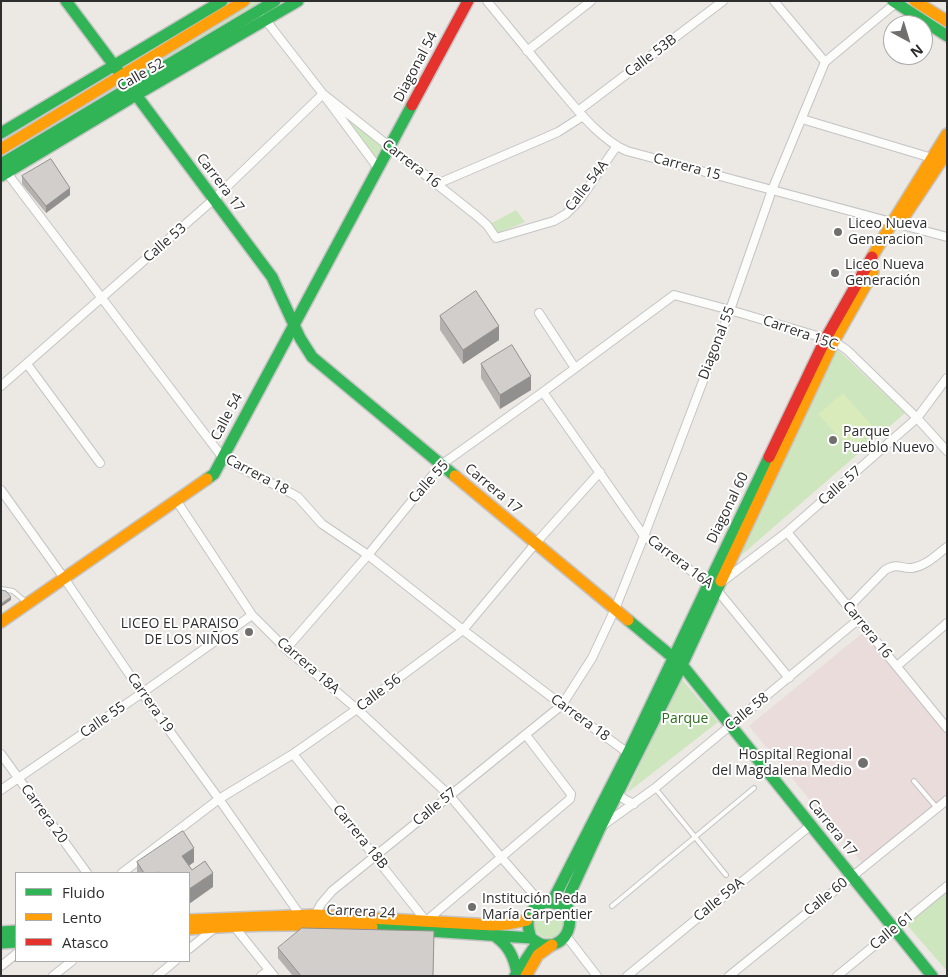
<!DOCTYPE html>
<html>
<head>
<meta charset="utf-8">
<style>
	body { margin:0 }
	#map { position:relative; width:948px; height:977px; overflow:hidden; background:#ece8e4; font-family:"Open Sans",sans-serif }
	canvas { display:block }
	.frame { position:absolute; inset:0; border:2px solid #2e2e2e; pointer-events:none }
	.legend { position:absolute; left:15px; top:872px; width:175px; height:90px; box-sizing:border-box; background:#fff; border:1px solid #ababab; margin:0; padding:6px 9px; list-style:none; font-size:15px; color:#2e2e2e }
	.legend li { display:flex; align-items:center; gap:10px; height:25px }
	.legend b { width:25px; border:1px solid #ababab }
	.north { position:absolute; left:883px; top:15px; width:50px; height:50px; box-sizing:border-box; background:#fff; border:1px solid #ababab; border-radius:50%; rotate:141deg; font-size:14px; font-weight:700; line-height:20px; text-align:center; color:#2e2e2e }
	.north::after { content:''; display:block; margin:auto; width:18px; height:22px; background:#706f6e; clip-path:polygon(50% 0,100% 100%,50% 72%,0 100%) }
</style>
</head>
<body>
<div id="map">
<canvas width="948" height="977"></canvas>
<div class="frame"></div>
<ul class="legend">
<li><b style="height:6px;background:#30b455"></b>Fluido</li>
<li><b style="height:6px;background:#ff9f0a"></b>Lento</li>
<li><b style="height:6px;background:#e5322d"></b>Atasco</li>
</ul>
<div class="north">N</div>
</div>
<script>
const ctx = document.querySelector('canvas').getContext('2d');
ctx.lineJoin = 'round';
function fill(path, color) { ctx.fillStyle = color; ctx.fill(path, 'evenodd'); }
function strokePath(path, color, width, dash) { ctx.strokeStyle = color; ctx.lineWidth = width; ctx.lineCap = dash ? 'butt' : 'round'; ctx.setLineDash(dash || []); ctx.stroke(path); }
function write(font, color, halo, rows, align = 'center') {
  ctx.font = font + ' "Open Sans",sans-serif'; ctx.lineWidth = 4; ctx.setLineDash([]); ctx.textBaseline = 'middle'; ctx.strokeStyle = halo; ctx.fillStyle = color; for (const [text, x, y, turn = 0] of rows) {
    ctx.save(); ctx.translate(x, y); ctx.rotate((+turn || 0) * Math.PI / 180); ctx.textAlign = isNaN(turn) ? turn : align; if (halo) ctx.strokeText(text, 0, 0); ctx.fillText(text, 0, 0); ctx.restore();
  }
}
const medical = new Path2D(`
	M865,631L947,731V795L863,864L749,726Z`);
const green = new Path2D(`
	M248,1H265L131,82L127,76Z
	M343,115L382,147L375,159Z
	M516,210L525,222L496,234L490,224Z
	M837,349L905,413L738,558Z
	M680,677L718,722L627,793Z
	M947,892V971L906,924Z
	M534 923a15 15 0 1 1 30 0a15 15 0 1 1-30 0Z`);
const pitch = new Path2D(`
	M843,393L875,429L851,450L818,414Z`);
const lane = new Path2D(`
	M1,589L13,591L27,603
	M914,781L937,808
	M655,788L726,875
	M612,906L754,788`);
const street = new Path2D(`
	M487,1C510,29 533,57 556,85C575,107 600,140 627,151L947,237
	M774,1L825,62
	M264,18L323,94L477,216L487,225L496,238L554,221L566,214L579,201L616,147
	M527,51L591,1
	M578,111L723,1
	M802,119L932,158
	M4,169L223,458L237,466L291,493L298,497L322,524L368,555L463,630L562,705L628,753
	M437,184L542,139L558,132L583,116
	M539,313L575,368
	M27,364L100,463
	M1,386L213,200L323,94L378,168
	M543,392L644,536L717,590L789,678
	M1,490L64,578L142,693L219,799L300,915
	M176,500L252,615L286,649L357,709L450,796L501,857L541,903
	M787,532L947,728
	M723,581L787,532L917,418L947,378
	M849,607L885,570C899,562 900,569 912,568C926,566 936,555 947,547
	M286,649L368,555L441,465L543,392L674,295L730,310L834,341L847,350L917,418L947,451
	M897,666L947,623
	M1,754L87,873
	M293,754L426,921L570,799L571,794L526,735
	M1,790L142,693L252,615
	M618,792C621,799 628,801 634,804
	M602,826L655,788L859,619
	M122,873L219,799L293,754L357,709L463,630L535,544L600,472
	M315,915L321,904L332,891L562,705L592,658L615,609L644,536L730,310L772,190L825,62L897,2
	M233,925L274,976
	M567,937L597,976
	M189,949L216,927
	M1,966L16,954
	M53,976L72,961
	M157,976L175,961
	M261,976L269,970
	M627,976L811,825
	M729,976L947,800
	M837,976L947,886`);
const fast = new Path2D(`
	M66,1L272,277L300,338L312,357L455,476
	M893,1L947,36
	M1,133L222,1
	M1,164L275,1
	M1,176L136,95L298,1
	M207,479L214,474L412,105
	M628,620L682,665L932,976
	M546,902C550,903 555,903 558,904C581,914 567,952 541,944C538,943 534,940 531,938C525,920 527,909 546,902Z
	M552,902L628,753L769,457
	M566,910L571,891L600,828L682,665L721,581
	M372,927L531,938
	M1,932L16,931
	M496,937C509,946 514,958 517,973
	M1,943L16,942
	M515,976L535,946`);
const slow = new Path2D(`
	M915,1L947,21
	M1,149L244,1
	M904,217L947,152
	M872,257L892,223L947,134
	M455,476L628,620
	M721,581L834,341L873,272
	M1,622L207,479
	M189,920L315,915L493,925L507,924L527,920
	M189,929C250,924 311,924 372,927
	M526,976L538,955L552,945`);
const jam = new Path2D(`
	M412,105L468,1
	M769,457L826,338L872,257`);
const wall = new Path2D(`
	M22,176L70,195L46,213L22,184Z
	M440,316L499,340L463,364L440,330Z
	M481,364L531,390L500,409L481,378Z
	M137,862H194L189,866L192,870L213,887L189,873H137Z
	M278,948L433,976H293L278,958Z`);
const shadedWall = new Path2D(`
	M70,188V195L46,213V206Z
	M499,326V340L463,364V350Z
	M531,376V390L500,409V395Z
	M11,597V600L1,607V604Z
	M194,848V862L182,870V856Z
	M213,873V887L189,904V889Z`);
const building = new Path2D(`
	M51,159L70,188L46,206L22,176Z
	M476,291L499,326L463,350L440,316Z
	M512,345L531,376L500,395L481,364Z
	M1,590L6,591L11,597L1,604Z
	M183,831L194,848L182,856L192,870L205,861L213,873L189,889V873H160L159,872L156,873H144L137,862Z
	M302,928L434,931L433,976H301L278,948Z`);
const markers = [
	[838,232,5,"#706f6e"],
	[835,273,5,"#706f6e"],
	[833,440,5,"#706f6e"],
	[249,632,5,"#706f6e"],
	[863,763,6,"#706f6e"],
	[472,907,5,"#706f6e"]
];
const streetNames = [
	["Calle 53B",651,56,-37],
	["Diagonal 54",416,67,-62],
	["Calle 52",141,75,-30],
	["Carrera 16",411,164,38],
	["Carrera 15",687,167,15],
	["Carrera 17",220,183,53],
	["Calle 54A",587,186,-52],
	["Calle 53",165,243,-41],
	["Carrera 15C",800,333,19],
	["Diagonal 55",717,343,-69],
	["Calle 54",227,417,-62],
	["Carrera 18",257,475,28],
	["Calle 55",429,482,-48],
	["Calle 57",840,486,-41],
	["Carrera 17",493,489,40],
	["Diagonal 60",728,508,-64],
	["Carrera 16A",680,562,37],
	["Carrera 16",867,630,51],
	["Carrera 18A",308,666,41],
	["Calle 56",379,693,-37],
	["Carrera 19",150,703,55],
	["Calle 58",747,712,-39],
	["Carrera 18",580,718,36],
	["Calle 55",103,720,-35],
	["Calle 57",435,807,-39],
	["Carrera 20",44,814,54],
	["Carrera 17",832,828,51],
	["Carrera 18B",360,837,51],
	["Calle 60",826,897,-39],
	["Calle 59A",719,900,-39],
	["Carrera 24",361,912,3],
	["Calle 61",892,931,-39]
];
const poiNames = [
	["Liceo Nueva",848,224],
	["Generacion",848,240],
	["Liceo Nueva",845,265],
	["Generación",845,281],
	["Parque",843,432],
	["Pueblo Nuevo",843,448],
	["LICEO EL PARAISO",239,624,"right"],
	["DE LOS NIÑOS",239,640,"right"],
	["Hospital Regional",852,755,"right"],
	["del Magdalena Medio",852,771,"right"],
	["Institución Peda",482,899],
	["María Carpentier",482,915]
];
const parkNames = [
	["Parque",685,719]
];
fill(medical, '#e9dcdb');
fill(green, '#cee6be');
fill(pitch, '#d9eabb');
strokePath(lane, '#c5c4c5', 6);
strokePath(street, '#c5c4c5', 10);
strokePath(fast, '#c5c4c5', 14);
strokePath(slow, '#c5c4c5', 14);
strokePath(jam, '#c5c4c5', 14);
strokePath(lane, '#fcfcfb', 4);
strokePath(street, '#fcfcfb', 8);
strokePath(fast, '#30b455', 11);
strokePath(slow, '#ff9f0a', 11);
strokePath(jam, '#e5322d', 11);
fill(wall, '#b4b1af');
fill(shadedWall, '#92908e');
fill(building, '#d1cecb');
strokePath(building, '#92908e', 1);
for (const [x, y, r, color] of markers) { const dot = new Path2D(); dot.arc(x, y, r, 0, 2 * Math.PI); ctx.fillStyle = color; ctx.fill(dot); strokePath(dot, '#fff', 2); }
write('14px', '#2e2e2e', '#fff', streetNames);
write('14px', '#2e2e2e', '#fff', poiNames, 'left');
write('14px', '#2c6e1b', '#fff', parkNames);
</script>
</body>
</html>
